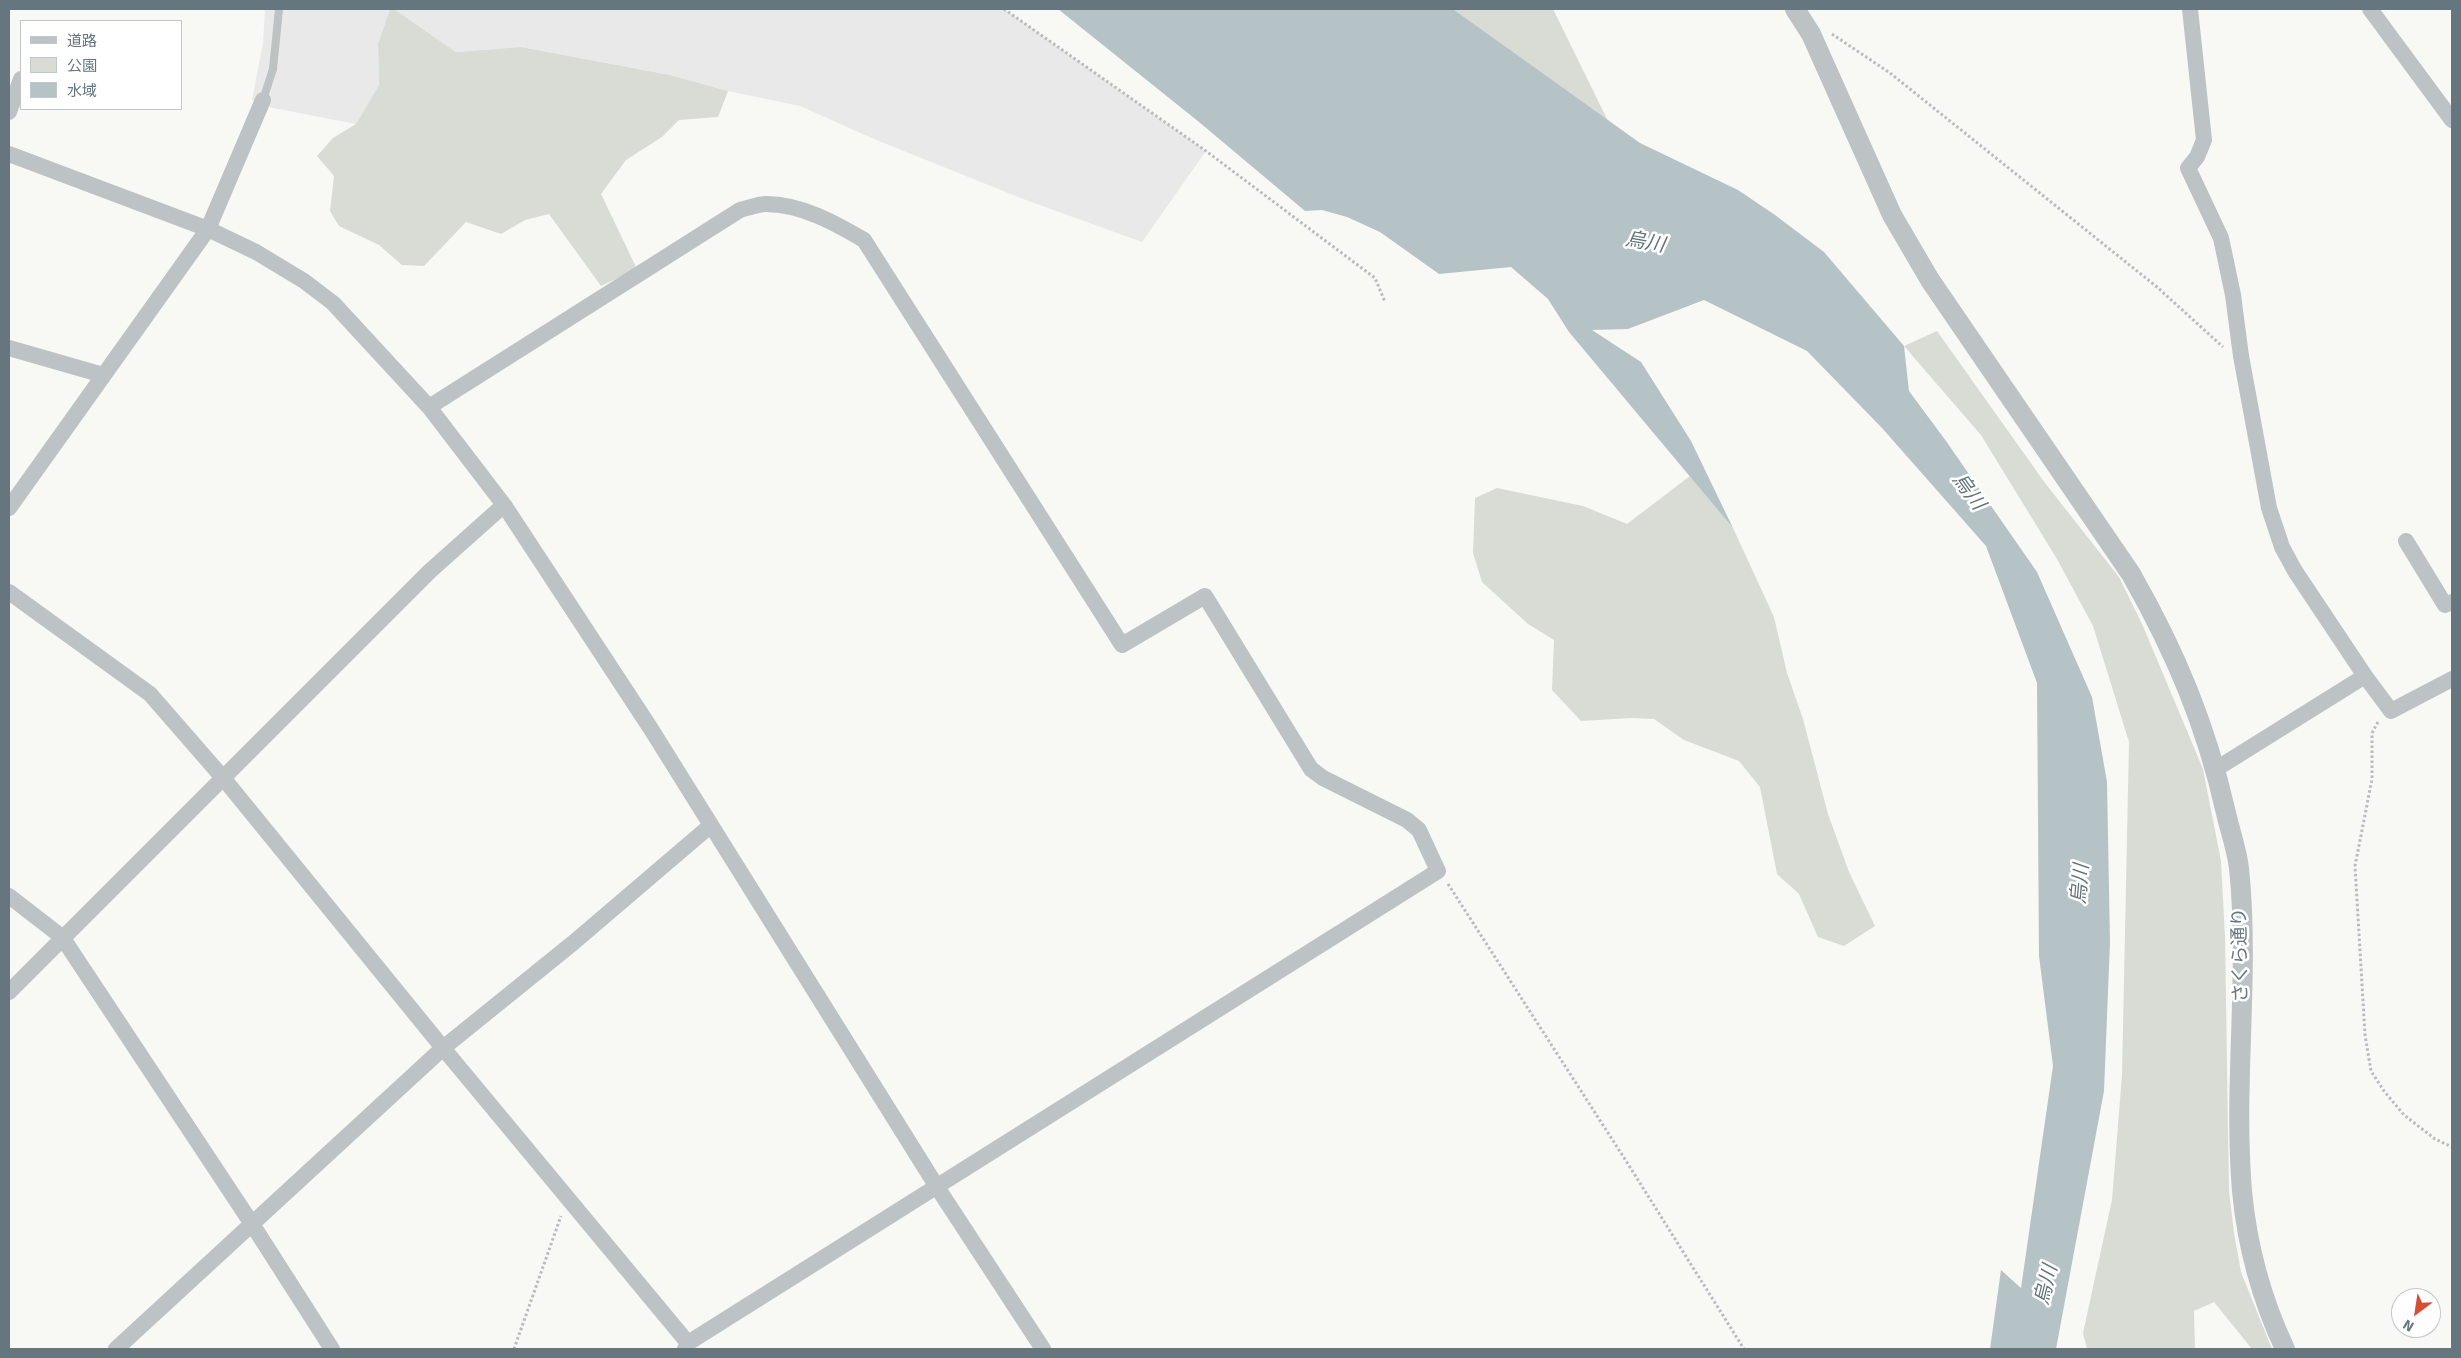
<!DOCTYPE html>
<html>
<head>
<meta charset="utf-8">
<style>
	body { margin:0 }
	#map { position:relative; width:2461px; height:1358px; overflow:hidden; background:#f8f8f5; font-family:Signika,"Noto Sans JP",sans-serif }
	canvas { display:block }
	.frame { position:absolute; inset:0; border:10px solid #65767e; pointer-events:none }
	.legend { position:absolute; left:20px; top:20px; width:162px; height:90px; box-sizing:border-box; background:#fff; border:1px solid #c1c8cb; margin:0; padding:6px 9px; list-style:none; font-size:15px; color:#65767e }
	.legend li { display:flex; align-items:center; gap:10px; height:25px }
	.legend b { width:25px; border:1px solid #c1c8cb }
	.north { position:absolute; left:2391px; top:1288px; width:50px; height:50px; box-sizing:border-box; background:#fff; border:1px solid #c1c8cb; border-radius:50%; rotate:211deg; font-size:14px; font-weight:700; line-height:20px; text-align:center; color:#65767e }
	.north::after { content:''; display:block; margin:auto; width:18px; height:22px; background:#d74d36; clip-path:polygon(50% 0,100% 100%,50% 72%,0 100%) }
</style>
</head>
<body>
<div id="map">
<canvas width="2461" height="1358"></canvas>
<div class="frame"></div>
<ul class="legend">
<li><b style="height:6px;background:#bdc2c5"></b>道路</li>
<li><b style="height:14px;background:#d8dcd5"></b>公園</li>
<li><b style="height:14px;background:#b6c3c6"></b>水域</li>
</ul>
<div class="north">N</div>
</div>
<script>
const ctx = document.querySelector('canvas').getContext('2d');
ctx.lineJoin = 'round';
function fill(path, color) { ctx.fillStyle = color; ctx.fill(path, 'evenodd'); }
function strokePath(path, color, width, dash) { ctx.strokeStyle = color; ctx.lineWidth = width; ctx.lineCap = dash ? 'butt' : 'round'; ctx.setLineDash(dash || []); ctx.stroke(path); }
function write(font, color, halo, rows, align = 'center') {
  ctx.font = font + ' Signika,"Noto Sans JP",sans-serif'; ctx.lineWidth = 5; ctx.setLineDash([]); ctx.textBaseline = 'middle'; ctx.strokeStyle = halo; ctx.fillStyle = color; for (const [text, x, y, turn = 0] of rows) {
    ctx.save(); ctx.translate(x, y); ctx.rotate((+turn || 0) * Math.PI / 180); ctx.textAlign = isNaN(turn) ? turn : align; if (halo) ctx.strokeText(text, 0, 0); ctx.fillText(text, 0, 0); ctx.restore();
  }
}
const built = new Path2D(`
	M265,9H390L378,44L379,85L356,124L273,108L252,100L263,43Z
	M394,9H1004L1206,151L1142,242L1023,199L874,139L800,106L728,91L670,75L521,47L456,52Z`);
const green = new Path2D(`
	M390,9H394L456,52L521,47L670,75L728,91L718,117L679,120L662,137L626,160L601,194L637,269L601,286L549,214L525,220L501,234L466,222L424,266L402,265L379,245L339,226L330,211L334,176L317,156L333,138L356,124L379,85L378,44Z
	M1453,9H1553L1608,121Z
	M1937,331L2045,483L2119,577L2143,626L2203,769L2221,861L2225,937L2229,1191L2234,1233L2241,1272L2272,1349H2252L2214,1302L2194,1311L2195,1349H2087L2083,1333L2112,1200L2122,1075L2129,742L2093,626L2057,559L1981,435L1904,346Z
	M1690,476L1733,528L1774,617L1787,673L1803,719L1828,814L1849,872L1875,926L1844,946L1818,937L1799,894L1777,874L1760,787L1739,761L1684,740L1654,719L1632,718L1581,721L1552,690L1554,640L1528,624L1482,582L1473,553L1475,498L1497,488L1583,506L1627,524Z`);
const water = new Path2D(`
	M1058,9H1453L1640,143L1738,190L1775,215L1824,252L1904,346L1909,391L1946,441L2037,572L2092,697L2107,782L2110,942L2104,1091L2056,1349H1990L2001,1270L2021,1288L2053,1066L2039,956L2037,683L1986,546L1882,428L1807,351L1704,300L1628,329L1592,330L1641,362L1691,441L1733,528L1569,332L1548,299L1511,267L1439,274L1380,232L1347,217L1322,210L1305,211L1199,122Z`);
const path = new Path2D(`
	M1004,9L1206,151L1375,278L1385,302
	M1832,34L1890,73L2157,287L2223,347
	M2378,722L2372,733V779L2355,866L2365,1035L2371,1071L2384,1091L2404,1115L2435,1139L2452,1147
	M1448,884L1628,1164L1744,1349
	M514,1349L561,1216`);
const service = new Path2D(`
	M263,100L273,69L279,9`);
const minor = new Path2D(`
	M2190,9L2204,140L2197,157L2188,168L2221,238L2233,295L2241,356L2269,508L2282,547L2295,571L2365,676L2391,711L2452,679
	M2370,9L2452,120
	M9,112L21,79
	M9,154L208,229L256,252L304,281L333,303L429,407L504,505L651,729L937,1187L1043,1349
	M9,348L103,375
	M429,407L740,210C748,208 758,204 766,204C801,204 835,223 864,240L1122,645L1205,596L1311,769L1323,778L1407,820L1419,830L1438,871L688,1343L685,1349
	M9,508L208,229L263,100
	M2406,541L2445,605L2452,602
	M9,592L150,694L224,779L443,1048L688,1343
	M2216,769L2365,676
	M9,896L62,937L252,1224L332,1349
	M9,992L430,571L504,505
	M116,1349L443,1048L573,943L710,826`);
const tertiary = new Path2D(`
	M1795,9L1811,34L1892,215L1930,280L2131,574C2176,653 2206,725 2226,813C2230,831 2237,850 2239,868C2250,975 2233,1083 2242,1191C2247,1245 2262,1300 2285,1349`);
const streetNames = [
	["さくら通り",2241,955,-91]
];
const waterNames = [
	["烏川",1645,243,10],
	["烏川",1968,492,54],
	["烏川",2081,884,-85],
	["烏川",2047,1285,-76]
];
fill(built, '#e9e9e9');
fill(green, '#d8dcd5');
fill(water, '#b6c3c6');
strokePath(path, '#b8bcbe', 3, [2.5, 2.5]);
strokePath(service, '#bdc2c5', 8);
strokePath(minor, '#bdc2c5', 16);
strokePath(tertiary, '#bdc2c5', 20);
write('19px', '#65767e', '#fff', streetNames);
write('italic 20px', '#607478', '#fff', waterNames);
</script>
</body>
</html>
